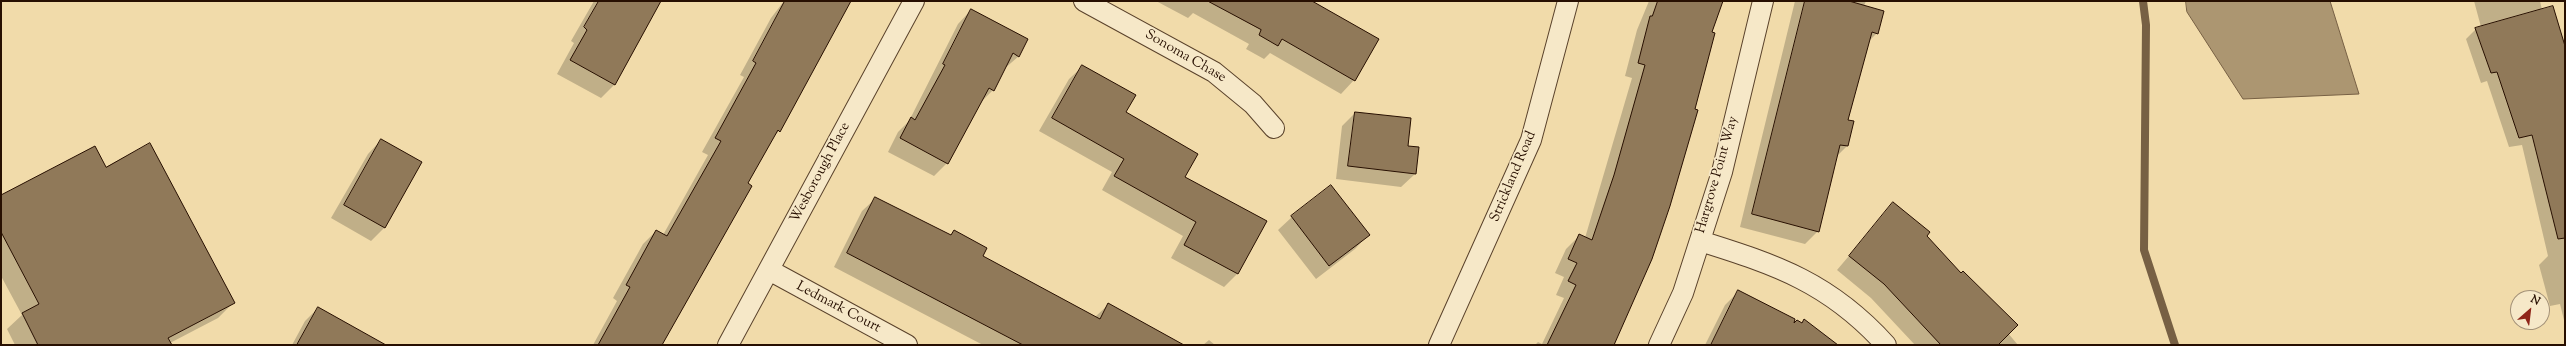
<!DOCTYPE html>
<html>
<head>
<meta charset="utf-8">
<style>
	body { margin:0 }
	#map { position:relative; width:2566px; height:346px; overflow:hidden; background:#f1dbaa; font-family:"Sorts Mill Goudy",serif }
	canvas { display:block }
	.frame { position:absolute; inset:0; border:2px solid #270f01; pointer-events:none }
	.north { position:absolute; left:2510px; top:290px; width:40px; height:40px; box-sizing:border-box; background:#f6e8c8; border:1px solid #a39178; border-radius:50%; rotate:28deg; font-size:11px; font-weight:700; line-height:16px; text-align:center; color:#270f01 }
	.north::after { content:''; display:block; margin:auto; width:14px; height:18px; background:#8f2418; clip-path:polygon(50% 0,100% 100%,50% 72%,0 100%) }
</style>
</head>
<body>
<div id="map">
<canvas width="2566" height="346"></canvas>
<div class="frame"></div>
<div class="north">N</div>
</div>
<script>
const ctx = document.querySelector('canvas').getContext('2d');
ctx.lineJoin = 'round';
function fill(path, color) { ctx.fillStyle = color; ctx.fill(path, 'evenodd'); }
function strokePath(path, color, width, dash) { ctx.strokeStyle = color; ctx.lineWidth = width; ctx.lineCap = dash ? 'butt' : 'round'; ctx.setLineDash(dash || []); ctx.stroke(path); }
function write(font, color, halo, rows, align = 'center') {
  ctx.font = font + ' "Sorts Mill Goudy",serif'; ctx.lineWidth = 3.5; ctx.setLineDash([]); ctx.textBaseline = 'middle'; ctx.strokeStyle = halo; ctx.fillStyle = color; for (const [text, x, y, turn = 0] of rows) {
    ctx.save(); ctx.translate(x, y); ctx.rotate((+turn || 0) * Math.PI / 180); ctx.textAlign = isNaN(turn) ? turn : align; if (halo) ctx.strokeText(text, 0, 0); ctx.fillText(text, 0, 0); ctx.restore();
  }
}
const water = new Path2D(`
	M2186,1H2330L2359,94L2243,99L2187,12Z`);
const shadow = new Path2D(`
	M594,1H660L614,85L601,98L557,74L574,43L571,41Z
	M784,1H850L779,131L772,138L747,184L661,345H593L617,301L613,298L643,244L656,231L663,235L708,155L702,152L744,77L740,75L771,18Z
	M1156,1H1308L1354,80L1341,94L1270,53L1264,59L1246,49L1249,44L1193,13L1188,18Z
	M1649,1H1722L1611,345H1535L1538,342L1542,344L1564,298L1556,295L1564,277L1555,273L1566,249L1579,236L1585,238L1632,78L1625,76L1637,30Z
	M1795,1H1866L1864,6L1877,33L1868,42L1846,120L1853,122L1847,146L1836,157L1818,231L1805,244L1740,227Z
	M2474,1H2540L2542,10L2553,7L2565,46V324L2560,304L2550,306L2539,265L2548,256L2522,145L2509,147L2487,81L2481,83L2466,39L2476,29L2481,27Z
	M971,10L1019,56L1004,69L993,90L980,103L947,163L934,176L888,152L898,132L909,121L958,24Z
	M1083,66L1184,177L1237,274L1224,287L1171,258L1183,236L1102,190L1112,172L1039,131L1069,79Z
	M1355,113L1415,174L1401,187L1336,179L1342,126Z
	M381,140L385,227L371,241L331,218L368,154Z
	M106,168L233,303L218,318L170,343L171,345H15L7,329L22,315L1,276V196Z
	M876,198L950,236L954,232L981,256L1095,317L1109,304L1158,345H983L834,267L862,211Z
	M1893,204L1926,236L2018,345H1915L1871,298L1837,270Z
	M1292,217L1368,235L1355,249L1316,279L1278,230Z
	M1738,292L1793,325L1836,345H1705L1725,305Z
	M318,308L382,345H292L305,321Z
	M1209,340L1215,345H1203Z`);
const stream = new Path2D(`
	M2143,1L2146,25L2144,250L2175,345`);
const building = new Path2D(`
	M599,1H661L615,85L570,60L587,30L584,27Z
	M785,1H851L780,132L778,130L748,183L752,186L662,345H598L630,287L626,285L656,230L667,236L721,141L715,138L756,63L753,61Z
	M1208,1H1312L1379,39L1355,81L1282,39L1278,46L1259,35L1261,30Z
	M1658,1H1723L1712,32L1715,33L1695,109L1698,110L1670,206L1652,259L1614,345H1547L1576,285L1568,281L1577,263L1568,259L1579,234L1592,240L1614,175L1645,65L1638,63L1650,16H1652Z
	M1805,1H1849L1884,11L1878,34L1872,32L1848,120L1854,121L1848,146L1840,145L1819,232L1752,214Z
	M2553,6L2565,46V238L2558,239L2532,135L2519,138L2497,72L2491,73L2475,28Z
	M971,9L1028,39L1019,57L1013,53L994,91L989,88L948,164L900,138L911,117L915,120L945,65L943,64Z
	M1082,65L1136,95L1126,112L1198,154L1185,177L1267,221L1238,274L1184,245L1196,222L1114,176L1124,159L1052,118Z
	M1355,112L1411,118L1408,146L1419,147L1416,174L1348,166Z
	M381,139L422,162L385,228L344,205Z
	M150,143L235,303L168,338L172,345H38L22,313L39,304L1,232V195L95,146L106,167Z
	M1331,185L1370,235L1329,266L1291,216Z
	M875,197L951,235L954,230L987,248L983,256L1100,319L1108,303L1184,345H1023L847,253Z
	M1893,202L1930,232L1927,236L1961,273L1963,271L2018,325L1998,345H1941L1884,284L1849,256Z
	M1738,290L1795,319L1794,323L1797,320L1802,323L1804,319L1838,345H1711Z
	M318,307L386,345H297Z`);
const street = new Path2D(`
	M1084,1L1214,72L1253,104L1274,128
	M1700,241C1777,265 1830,283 1886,345
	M769,270L907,345
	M728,345L914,1
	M1439,345L1531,140L1568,1
	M1659,345L1683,293L1722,172L1763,1`);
const streetNames = [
	["Sonoma Chase",1185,57,30],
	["Wesborough Place",821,173,-62],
	["Hargrove Point Way",1718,175,-74],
	["Strickland Road",1514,177,-67],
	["Ledmark Court",838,308,28]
];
fill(water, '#ac9671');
strokePath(water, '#776044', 1);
fill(shadow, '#0003');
strokePath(stream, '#776044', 8);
fill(building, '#907959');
strokePath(building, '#270f01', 1);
strokePath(street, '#5a422b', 22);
strokePath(street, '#f6e8c8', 20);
write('14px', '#270f01', '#f6e8c8', streetNames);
</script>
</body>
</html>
